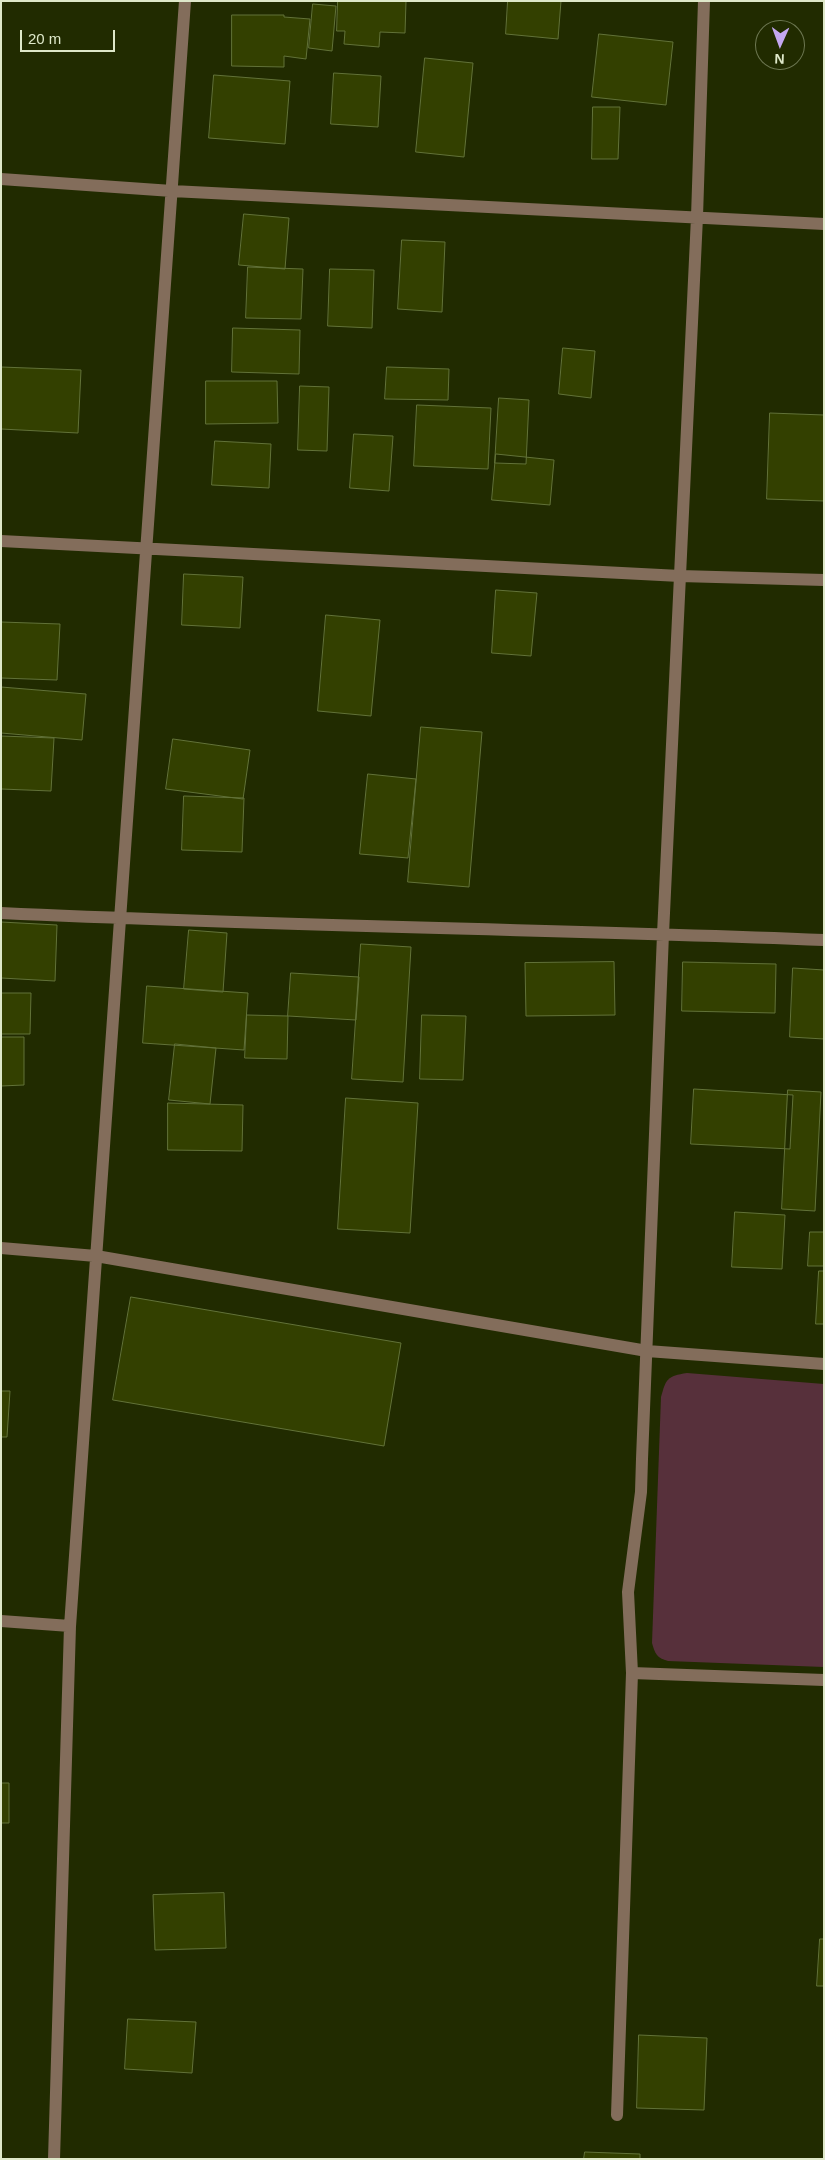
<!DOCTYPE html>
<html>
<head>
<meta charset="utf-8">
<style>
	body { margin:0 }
	#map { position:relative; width:825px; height:2160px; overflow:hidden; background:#212b00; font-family:Helvetica,sans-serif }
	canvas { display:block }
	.frame { position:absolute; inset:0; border:2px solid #dee8c9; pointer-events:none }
	.north { position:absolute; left:755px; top:20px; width:50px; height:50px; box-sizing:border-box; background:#212b00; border:1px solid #6d7750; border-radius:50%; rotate:182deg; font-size:14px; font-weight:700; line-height:20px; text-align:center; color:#dee8c9 }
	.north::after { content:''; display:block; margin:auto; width:18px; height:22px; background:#c4a7f1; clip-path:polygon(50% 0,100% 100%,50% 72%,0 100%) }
	.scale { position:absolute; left:20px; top:30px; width:95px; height:22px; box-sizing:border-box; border:2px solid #dee8c9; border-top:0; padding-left:6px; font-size:15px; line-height:18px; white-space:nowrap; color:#dee8c9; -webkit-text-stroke:4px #212b00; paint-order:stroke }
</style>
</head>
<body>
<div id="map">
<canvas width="825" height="2160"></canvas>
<div class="frame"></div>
<div class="north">N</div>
<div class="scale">20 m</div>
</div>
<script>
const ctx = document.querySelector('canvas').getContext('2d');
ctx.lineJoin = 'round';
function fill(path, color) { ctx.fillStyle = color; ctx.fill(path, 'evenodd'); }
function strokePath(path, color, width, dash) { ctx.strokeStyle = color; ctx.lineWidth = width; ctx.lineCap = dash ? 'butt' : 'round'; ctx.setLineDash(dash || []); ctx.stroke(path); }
const green = new Path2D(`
	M687,1373L824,1384V1667L668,1661C657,1658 655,1654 652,1643L661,1397C666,1379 667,1376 687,1373Z`);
const building = new Path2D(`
	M338,1H406L405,33L380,32L379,47L344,44L345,31H337Z
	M508,1H561L558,39L506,34Z
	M313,4L336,6L332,51L309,48Z
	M232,15H284V17L310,19L306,59L284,56V67L232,66Z
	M599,34L673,42L666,105L592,97Z
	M425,58L473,63L464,157L416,152Z
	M334,73L381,76L378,127L331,124Z
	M214,75L290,81L285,144L209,138Z
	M593,107H620L618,159H592Z
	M244,214L289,218L285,269L239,265Z
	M402,240L445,242L442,312L398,309Z
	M248,267L303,269L301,319L246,318Z
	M330,269L374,270L372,328L328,326Z
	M233,328L300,330L299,374L232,372Z
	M563,348L595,351L591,398L559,394Z
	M1,367L81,370L78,433L1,429Z
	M387,367L449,369L448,400L385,399Z
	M206,381H277L278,423L206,424Z
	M300,386L329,387L327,451L298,450Z
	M499,398L529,400L526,464L495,463Z
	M417,405L491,408L488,469L414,466Z
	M770,413L824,415V501L767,499Z
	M354,434L393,436L389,491L350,488Z
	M215,441L271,444L269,488L212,485Z
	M496,454L554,460L550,505L492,500Z
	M184,574L243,577L240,628L182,625Z
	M496,590L537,593L531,656L492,653Z
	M326,615L380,620L371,716L318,711Z
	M1,622L60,624L57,680L1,678Z
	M1,687L86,694L82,740L1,733Z
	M421,727L482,732L469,887L408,882Z
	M1,736L54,738L51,791L1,789Z
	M173,739L250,750L243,799L166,789Z
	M368,774L416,779L408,858L360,854Z
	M184,796L244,798L242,852L182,850Z
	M1,922L57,925L55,981L1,978Z
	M189,930L227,933L223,992L184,989Z
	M361,944L411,947L403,1082L352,1079Z
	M614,962L615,1015L526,1016L525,963Z
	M683,962L776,964L775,1013L682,1011Z
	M793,968L824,970V1039L790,1037Z
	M291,973L359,977L356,1020L288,1016Z
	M147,986L248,993L244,1050L143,1043Z
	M1,993H31L30,1034H1Z
	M247,1015L288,1016L287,1059L245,1058Z
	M422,1015L466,1016L463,1080L420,1079Z
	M1,1037H24V1085L1,1086Z
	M175,1044L216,1048L210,1104L169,1100Z
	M694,1089L793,1095L790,1149L691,1144Z
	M788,1090L821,1092L815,1211L782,1209Z
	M346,1098L418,1103L410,1233L338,1229Z
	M168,1103L243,1105L242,1151L168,1150Z
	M735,1212L785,1215L782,1269L732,1267Z
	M810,1232H824V1266H808Z
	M819,1271H824V1324H816Z
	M131,1297L401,1343L384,1446L113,1400Z
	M1,1391H10L7,1437H1Z
	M1,1783H9V1823H1Z
	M224,1893L226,1948L155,1950L153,1895Z
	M820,1939H824V1986H817Z
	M128,2019L196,2022L192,2073L125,2069Z
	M639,2035L707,2038L704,2110L637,2108Z
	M585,2152L640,2154V2159H584Z`);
const minor = new Path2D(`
	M1,179L172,191L824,224
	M1,541L680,576L824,580
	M1,913C275,926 550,929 824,940
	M1,1248L96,1256L647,1351L824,1364
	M1,1621L70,1626
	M632,1673L824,1680
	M617,2115L632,1673L628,1592L641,1492L642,1459L663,934L697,217L704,1
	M54,2159L70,1626L185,1`);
fill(green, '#57303b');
fill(building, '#334000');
strokePath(building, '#627238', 1);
strokePath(minor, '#836d5b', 12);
</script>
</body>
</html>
